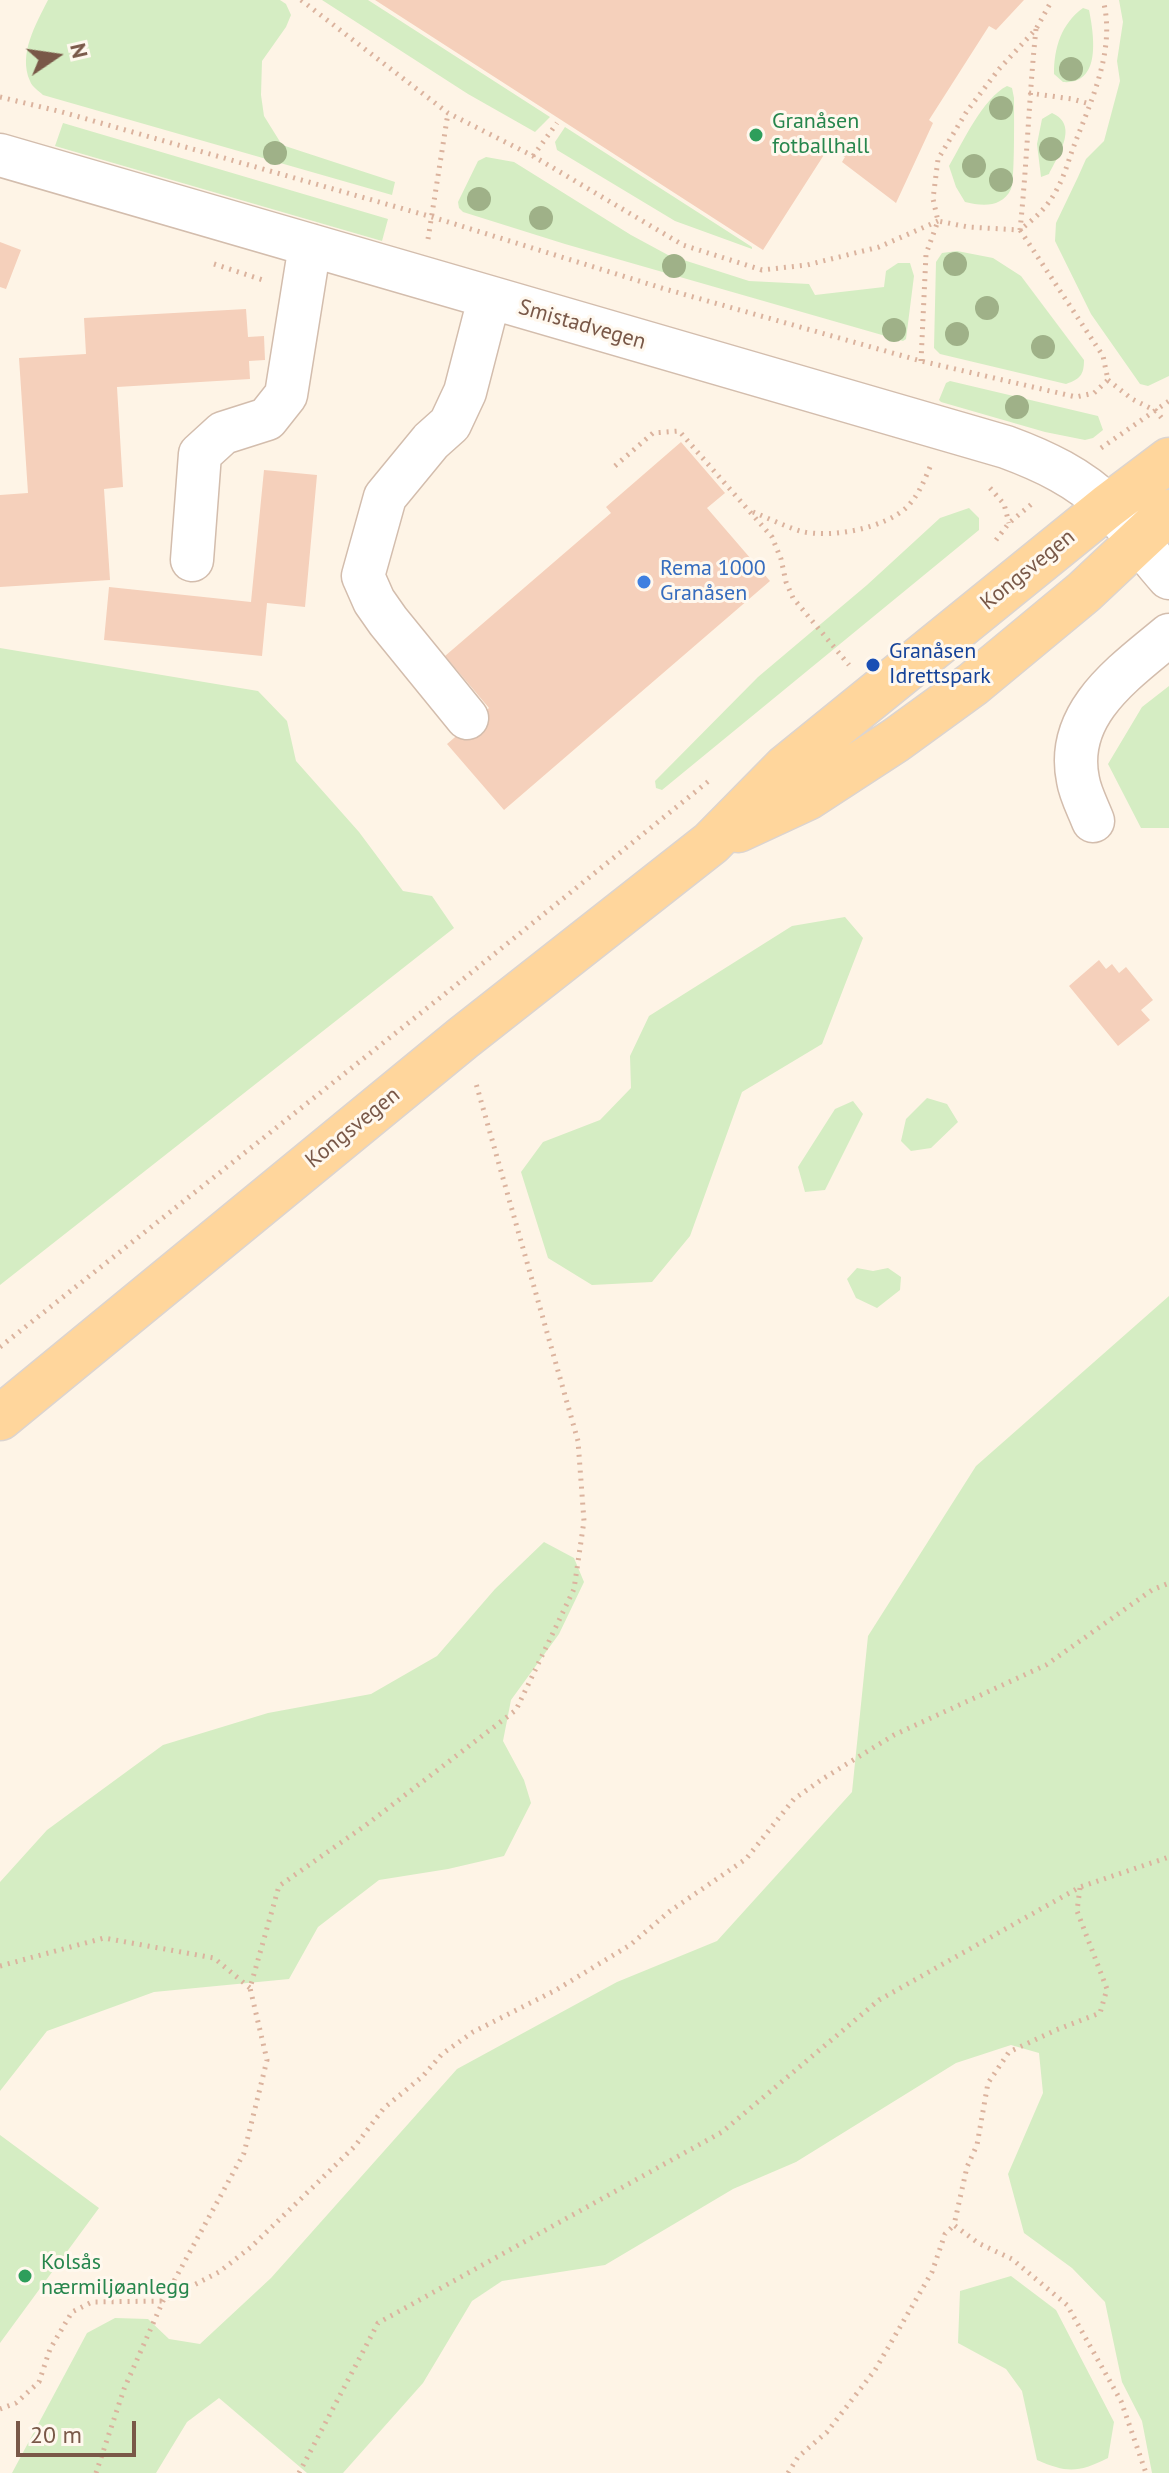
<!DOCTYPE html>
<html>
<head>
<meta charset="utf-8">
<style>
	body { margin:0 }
	#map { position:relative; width:1169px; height:2473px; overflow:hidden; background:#fef4e6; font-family:"PT Sans",sans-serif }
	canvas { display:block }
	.north { position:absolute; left:16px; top:16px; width:80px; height:80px; -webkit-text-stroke:6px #fff8ee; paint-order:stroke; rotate:77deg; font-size:22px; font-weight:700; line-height:32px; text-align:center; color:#795848 }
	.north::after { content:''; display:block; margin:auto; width:28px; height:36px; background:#795848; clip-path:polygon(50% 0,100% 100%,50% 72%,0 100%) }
	.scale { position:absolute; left:16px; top:2421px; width:120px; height:36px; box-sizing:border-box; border:4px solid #795848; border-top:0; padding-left:10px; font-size:24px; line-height:28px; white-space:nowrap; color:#795848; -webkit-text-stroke:6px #fff8ee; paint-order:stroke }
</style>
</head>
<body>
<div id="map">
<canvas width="1169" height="2473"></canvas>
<div class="north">N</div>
<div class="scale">20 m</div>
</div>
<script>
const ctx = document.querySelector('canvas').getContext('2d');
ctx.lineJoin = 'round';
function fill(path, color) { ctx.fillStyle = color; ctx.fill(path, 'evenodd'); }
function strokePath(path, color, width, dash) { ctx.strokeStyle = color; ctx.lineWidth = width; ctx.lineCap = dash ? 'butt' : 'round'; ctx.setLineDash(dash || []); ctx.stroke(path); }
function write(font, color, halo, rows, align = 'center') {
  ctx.font = font + ' "PT Sans",sans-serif'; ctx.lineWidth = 6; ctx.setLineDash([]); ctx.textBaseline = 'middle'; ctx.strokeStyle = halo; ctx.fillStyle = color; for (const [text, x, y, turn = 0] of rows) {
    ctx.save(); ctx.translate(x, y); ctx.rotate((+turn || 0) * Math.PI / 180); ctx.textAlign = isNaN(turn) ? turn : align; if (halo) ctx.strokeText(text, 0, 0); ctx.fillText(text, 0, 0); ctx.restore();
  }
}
const green = new Path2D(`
	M48,0H280L286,4L291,15L286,27L262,61L261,95L264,116L282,145L395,182L392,195L43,95C39,91 32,87 30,81C18,54 36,24 48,0Z
	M322,0H368L550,117L535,132L468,94Z
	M1119,0H1169V376L1148,386L1140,384L1091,314L1055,241L1056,223L1078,177L1086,159L1104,141L1120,81L1117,61L1123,22Z
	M1083,8L1089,10C1094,35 1102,85 1063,82L1054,74C1054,48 1061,24 1083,8Z
	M1007,86L1012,88L1014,98C1014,114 1015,179 1011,189C1002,208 982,206 965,202L956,187L949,166C963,142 983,98 1007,86Z
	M1052,113C1079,125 1059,154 1049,174L1041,177L1037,144L1042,119Z
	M63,123L388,219L382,241L55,146Z
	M565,127L752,247V249L675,221L557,150L555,142Z
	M486,157L514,162L631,235L668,255L749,281L809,284L815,295L884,287L886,271L898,263H910L914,276L906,339L903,341L565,244L463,212L459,208L458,202L478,161Z
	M957,251L993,258L1021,276L1084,360C1084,375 1080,379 1066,384L940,354L934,348L936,262L942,253Z
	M950,381L1098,416L1103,430L1093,438L1085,440L1045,432L941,402L939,400L946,383Z
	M969,508L979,518V530L662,790L656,788L655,781L758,677L867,585L940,518Z
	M0,648L258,691L287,721L296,761L359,832L403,891L432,896L454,928L0,1285Z
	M1169,686V828H1141L1108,764L1142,707Z
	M845,917L863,938L822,1044L742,1092L690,1236L652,1282L592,1285L548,1258L521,1172L543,1142L600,1120L631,1088L630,1056L649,1016L792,926Z
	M927,1098L947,1104L958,1122L931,1148L911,1151L901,1141L906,1119Z
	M853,1101L863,1114L825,1190L805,1192L798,1167L835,1109Z
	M857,1268L873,1271L888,1268L901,1277L900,1290L877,1308L856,1298L847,1279Z
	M1169,1296V2473H1152L1142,2421L1122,2382L1105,2302L1072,2268L1024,2233L1008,2174L1043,2093L1039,2053L1011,2045L956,2063L796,2162L733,2189L605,2265L502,2281L472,2301L423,2383L343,2473H307L219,2398L187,2422L156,2473H12L87,2333L115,2318L148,2319L169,2339L200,2344L271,2278L457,2069L617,1982L717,1941L852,1792L868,1636L976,1466Z
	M544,1542L574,1558L584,1582L559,1634L511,1700L503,1741L524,1780L531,1803L504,1856L448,1869L379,1880L318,1927L289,1979L154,1992L47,2031L0,2091V1882L47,1830L163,1745L268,1713L371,1694L437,1656L495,1589Z
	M0,2135L99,2208L0,2343Z
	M1011,2276L1056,2310L1114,2422L1108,2458C1078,2473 1067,2473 1037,2460L1022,2391L1006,2369L958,2343L960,2291Z`);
const building = new Path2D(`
	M375,0H1024L996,30L989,26L929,120L933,123L896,203L842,162L845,157L829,147L763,250Z
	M0,242L21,250L6,289L0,287Z
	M246,309L248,337L264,336L265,360L249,361L250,379L117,387L123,487L104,489L110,580L0,587V495L28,493L19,358L86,354L84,318Z
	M681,442L725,493L707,508L770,581L504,810L447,744L489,708L445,656L611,513L606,507Z
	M264,470L317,475L305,607L267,603L262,656L104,640L109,587L251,602Z
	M1099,960L1106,969L1112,964L1119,973L1126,967L1153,1000L1141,1010L1150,1020L1118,1046L1069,986Z`);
const path = new Path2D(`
	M301,0L448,113L533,156L683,245L762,270L807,265L879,247L938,221
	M1036,29C1029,96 1027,163 1020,230L968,227L938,221L933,199L938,159L967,111L999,69L1036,29L1052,0
	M1029,93L1072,99L1090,104
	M0,97L62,112L432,217L665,289L921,361L1076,397L1094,393L1108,380L1103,356L1020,230C1035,218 1048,207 1057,189C1065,175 1069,158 1075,143C1092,99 1116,48 1103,0
	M533,156L557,123
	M428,239L448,113
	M214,264L266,281
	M921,361L926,254L938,221
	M1108,380L1132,399L1156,411L1164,421
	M1101,448L1169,401
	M615,466L653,433L679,431L772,537L781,559L786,582L793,598L849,665
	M990,488L1004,504L1009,523
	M753,512C768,518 784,526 800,531C831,539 886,528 908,506C919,494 924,481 930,467
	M996,540L1009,523L1034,502
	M0,1347L446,993L710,780
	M1080,1888L1077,1911L1107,1989L1100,2013L1056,2030L1009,2052L988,2083L977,2145L967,2167L954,2225L978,2243L1012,2259L1067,2305L1121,2401L1146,2473
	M0,1966L104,1938L214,1958L250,1988
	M0,2409L16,2403L39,2382L50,2349L72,2312L92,2302L163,2301L219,2272L251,2247L311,2189L355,2146L384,2108L423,2076L442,2054L473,2032L556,1990L630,1945L670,1911L746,1859L794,1799L824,1778L894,1735L1046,1665L1152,1590L1169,1583
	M96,2473L124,2389L163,2301L244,2153L267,2060L250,1988L279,1886L366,1825L516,1710L574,1589L584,1521L578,1441L475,1080
	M299,2473L378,2323L722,2132L879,2000L1080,1887L1169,1857
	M788,2473L798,2457L827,2432L875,2370L932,2272L945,2234L954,2225`);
const minor = new Path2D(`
	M0,155L1006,447C1044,461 1080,478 1108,506C1130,528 1148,555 1169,578
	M192,560L200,454L223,433L267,419L286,395L310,245
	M467,718L388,621L374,601L363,576L385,497L431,441L450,424L465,392L489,299
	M1093,821C1088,808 1080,793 1078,780C1064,713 1125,672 1169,635`);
const major = new Path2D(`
	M738,830L807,798L896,740L973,684L1084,592L1169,512
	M0,1418L463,1038L711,843L786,767L1108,506L1169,460`);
const trees = [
	[1071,69],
	[1001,108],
	[1051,149],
	[275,153],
	[974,166],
	[1001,180],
	[479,199],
	[541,218],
	[955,264],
	[674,266],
	[987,308],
	[894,330],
	[957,334],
	[1043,347],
	[1017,407]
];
const markers = [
	[756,135,8,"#2e9e5b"],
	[644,582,8,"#3f7fe0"],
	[873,665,8,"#1a4fb4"],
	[25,2276,8,"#2e9e5b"]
];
const leisureNames = [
	["Granåsen",772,122],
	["fotballhall",772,147],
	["Kolsås",41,2263],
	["nærmiljøanlegg",41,2288]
];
const streetNames = [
	["Smistadvegen",582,325,16],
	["Kongsvegen",1028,570,-39],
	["Kongsvegen",353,1128,-39]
];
const shopNames = [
	["Rema 1000",660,569],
	["Granåsen",660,594]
];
const transitNames = [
	["Granåsen",889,652],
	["Idrettspark",889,677]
];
fill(green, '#d5edc3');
fill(building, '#f5d0bb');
strokePath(minor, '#d3bdad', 45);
strokePath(major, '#dcd4cf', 47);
strokePath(path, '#dbb39e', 5, [2, 6]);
strokePath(minor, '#fff', 42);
strokePath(major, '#ffd69c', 44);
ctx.fillStyle = '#9fb188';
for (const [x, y] of trees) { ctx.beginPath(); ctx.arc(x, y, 12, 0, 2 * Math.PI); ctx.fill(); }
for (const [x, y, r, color] of markers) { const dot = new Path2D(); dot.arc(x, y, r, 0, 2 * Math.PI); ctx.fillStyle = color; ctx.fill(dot); strokePath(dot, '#fff8ee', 3); }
write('22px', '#27864d', '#fff8ee', leisureNames, 'left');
write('22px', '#795848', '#fff8ee', streetNames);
write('22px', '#366cbe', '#fff8ee', shopNames, 'left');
write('22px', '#164399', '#fff8ee', transitNames, 'left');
</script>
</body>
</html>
